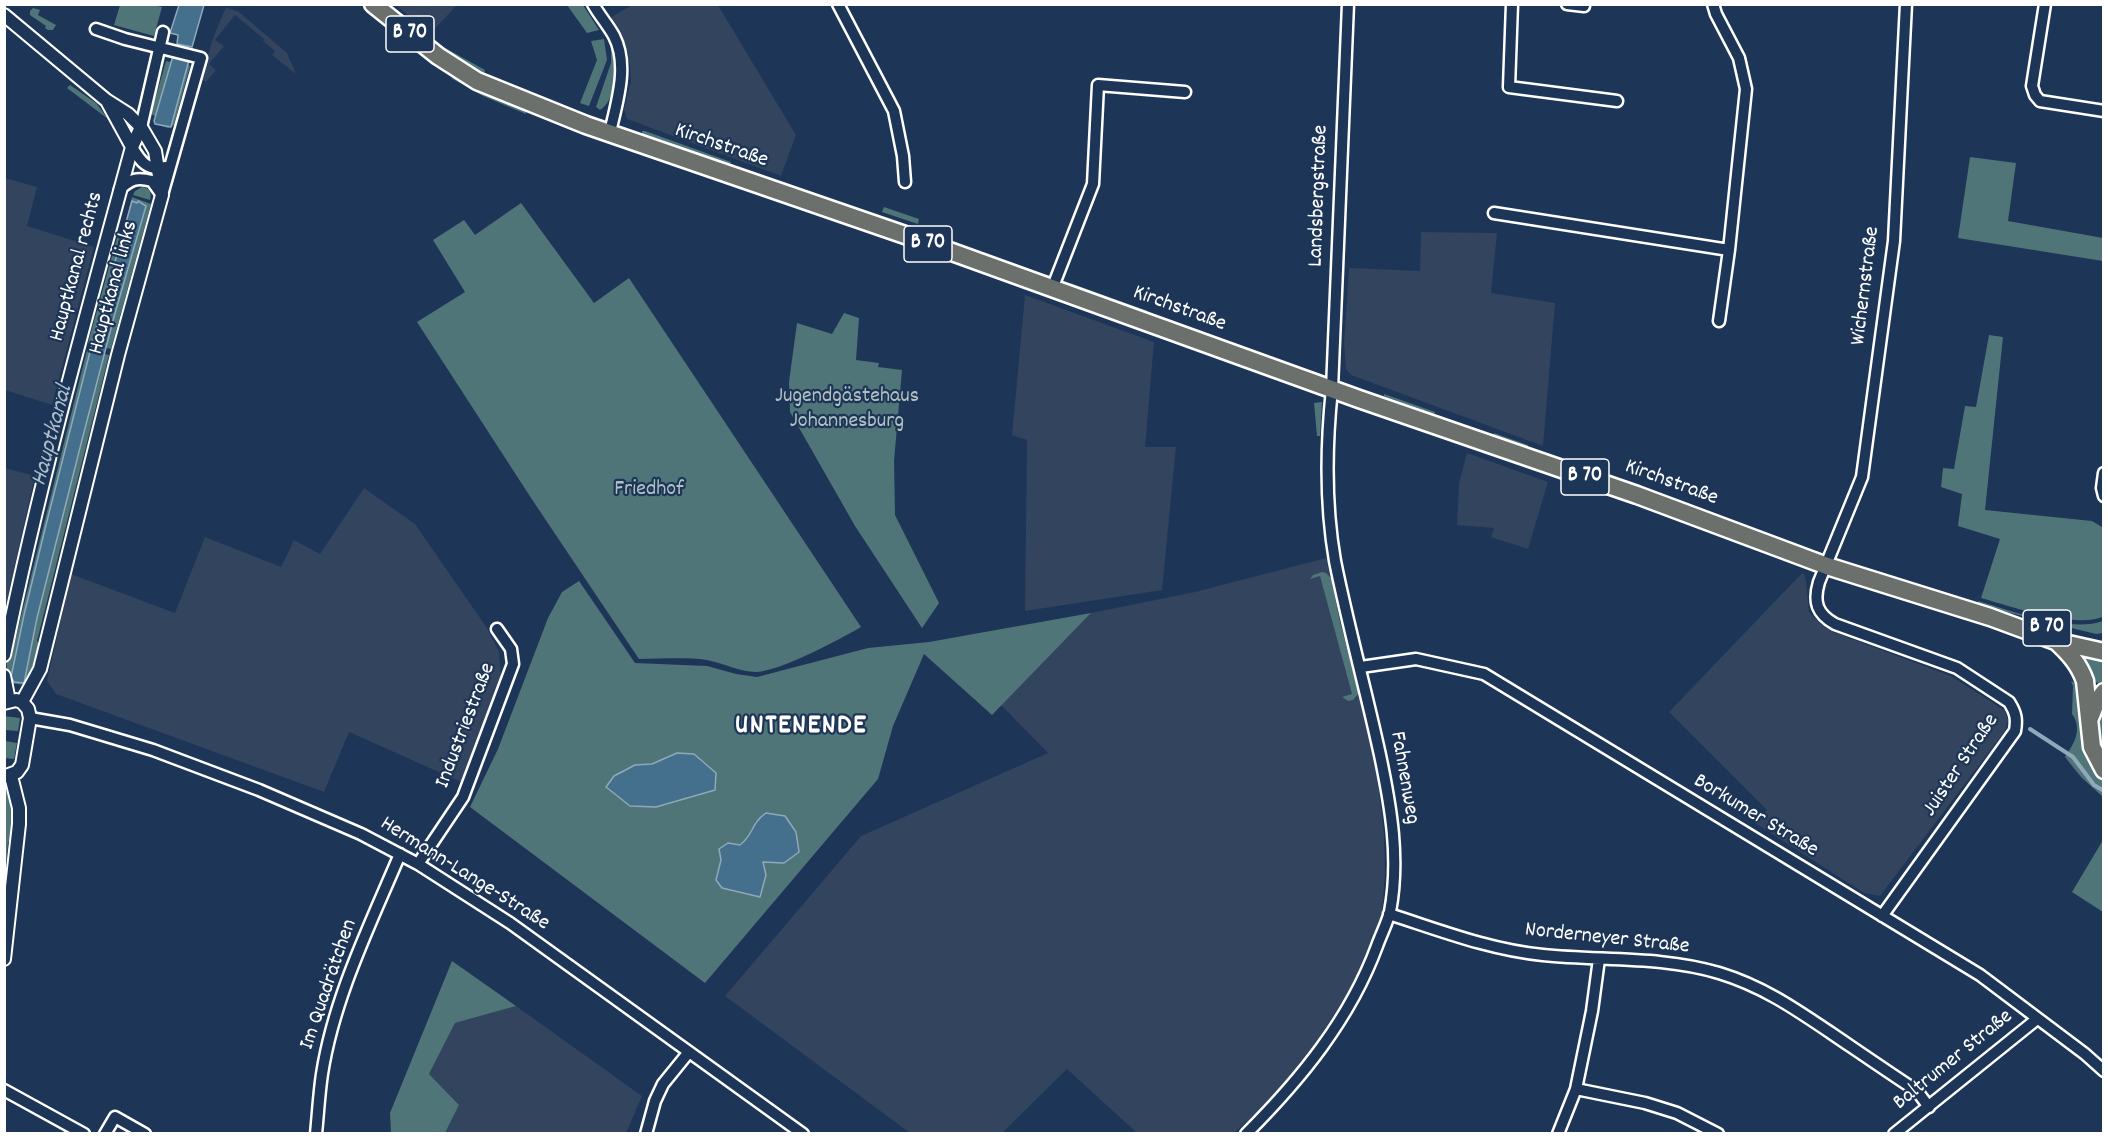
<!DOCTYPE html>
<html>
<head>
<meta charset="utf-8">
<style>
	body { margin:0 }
	#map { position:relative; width:2108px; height:1138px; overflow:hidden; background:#1d3557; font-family:Dekko,sans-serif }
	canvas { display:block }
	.frame { position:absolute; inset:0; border:6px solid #fff; pointer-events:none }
</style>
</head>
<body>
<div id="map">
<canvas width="2108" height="1138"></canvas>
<div class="frame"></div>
</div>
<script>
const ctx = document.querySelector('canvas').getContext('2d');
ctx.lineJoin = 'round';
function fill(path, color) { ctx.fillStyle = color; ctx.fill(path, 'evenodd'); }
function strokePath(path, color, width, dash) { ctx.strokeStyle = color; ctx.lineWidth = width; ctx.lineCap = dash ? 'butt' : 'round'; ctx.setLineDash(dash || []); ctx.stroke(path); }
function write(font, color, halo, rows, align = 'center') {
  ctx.font = font + ' Dekko,sans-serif'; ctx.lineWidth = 4.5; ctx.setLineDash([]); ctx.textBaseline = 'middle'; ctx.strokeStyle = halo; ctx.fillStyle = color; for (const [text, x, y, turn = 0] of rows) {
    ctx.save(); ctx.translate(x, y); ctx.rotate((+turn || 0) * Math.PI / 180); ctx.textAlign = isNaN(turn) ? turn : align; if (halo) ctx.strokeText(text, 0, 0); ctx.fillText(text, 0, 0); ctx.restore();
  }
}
const built = new Path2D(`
	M396,5H457L430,34Z
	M632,5H718L796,135L781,176L627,119L624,109L631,81L630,65L625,43L610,18Z
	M226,7L239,12L287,53L296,74L272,55L275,51L263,41L264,39L235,15L215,40L224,46L209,64L216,70L206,82L201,79L213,38Z
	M5,178L37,187L27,226L94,247L52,405L5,390Z
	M1421,232L1497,233L1491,293L1555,303L1543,446L1351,375L1346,369L1344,343L1349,268L1420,271Z
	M1025,295L1154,342L1145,447H1176L1162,590L1025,611L1027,440L1012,435Z
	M1467,453L1548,482L1528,549L1491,537L1494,528L1457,525L1459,483Z
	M5,468L35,476L5,608L4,468Z
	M364,488L415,524L487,628L499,652L501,675L461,782L349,732L324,792L56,694L47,681L71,574L175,613L205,537L281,567L294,540L320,554Z
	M1326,558L1340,622L1366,721L1378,781L1384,834L1385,874L1382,912L1367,955L1349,991L1317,1042L1276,1095L1234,1133H1137L1067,1069L1002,1133H910L725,996L861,836L1048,753L1001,705L1091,613L1195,592Z
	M1803,572L1806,580L1809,612L1820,623L1833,632L1951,676L2004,710L2008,720L2005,731L1880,896L1864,893L1755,823L1767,810L1669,712Z
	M516,1006L642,1096L626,1133H445L459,1105L429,1074L455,1023Z`);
const green = new Path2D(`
	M120,5H153L162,7L154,36L114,25Z
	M567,5H583L599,30L587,33Z
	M33,8L40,10L38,15L56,25L53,30H48L45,28L46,26L30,15V11Z
	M604,39L607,60L589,106L580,103L597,60L591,41Z
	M611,43C618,61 618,99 600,110L596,107L611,63Z
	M438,44L485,70L484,73L439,49Z
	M172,58L189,60V65L190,66L174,125L168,128L155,124V116L151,114L166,61L170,62Z
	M455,77L483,94L526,111V114L483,96L451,78Z
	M70,85L96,103L108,119L67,88Z
	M642,131H645L731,162L729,166L642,134Z
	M1970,157L2016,163L2008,221L2103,238V261L1958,238Z
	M142,187C150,188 152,193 150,200L133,195L135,191Z
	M132,197L151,204L111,349L88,343L117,238L121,239Z
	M521,203L594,303L629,278L861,627C838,640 781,671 756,672C739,672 724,663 707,660C685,657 661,659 639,659L533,501L417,322L465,292L433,240L464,220L475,235Z
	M884,207L919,219L918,224L882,212Z
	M1070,283L1148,311L1143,313L1078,290Z
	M844,313L859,318L856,360L879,363L878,367L902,370L894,461L895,515L939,603L922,628L855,526L790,412L789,382L797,323L832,334Z
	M1989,335L2003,337L1985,510L2092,521L2102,527L2103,517L2104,616C2078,630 2010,606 1981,598L2000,539L1958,526L1962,494L1941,487L1943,468L1954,469L1965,406L1976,407Z
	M87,350L109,355L37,641L42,647L39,659L27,685L8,683L6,658L12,653Z
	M1384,394L1435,412L1434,414L1384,396Z
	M1322,402L1320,436H1317L1314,403Z
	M1494,433L1528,445L1527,449L1493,437Z
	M1322,572L1326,573L1331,578L1340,622L1359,693L1353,700L1348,701L1342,697L1352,694L1320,576L1310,579L1313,575Z
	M579,581L635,663L707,666L736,674L757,677L868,648L929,642L1091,613L992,715L924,654L893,726L878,779L705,983L470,807L498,749L548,618L562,592ZM677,753L715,790L656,807L607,787L614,776L635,765L652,764ZM756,820L763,862L716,880L721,860L728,843L740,845L749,838Z
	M1978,601C2012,611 2070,633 2103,621V633L2096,634L1978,605Z
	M2080,652L2103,659V684L2091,681L2078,655Z
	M2071,681L2081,686L2103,778V797L2081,777L2065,757C2074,744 2083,729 2072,714L2073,686Z
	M2103,701L2102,737L2103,756C2096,733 2094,724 2103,701Z
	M4,716L20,718L18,731L5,730Z
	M5,741L17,743L14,759L5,758Z
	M5,791L12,792L15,836L8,842L5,878Z
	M2103,840V912L2072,892Z
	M452,961L516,1006L455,1023L429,1074L459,1105L445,1133H391L390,1113Z`);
const water = new Path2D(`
	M179,5H204L192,47L177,44L178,35L170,33Z
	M173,56L189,60L171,127L155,124L154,121Z
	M132,201L137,203L138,201L146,206L114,317L83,436L37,618L24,683L14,682L11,677L24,615L46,525L92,344Z
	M677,753L694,754L716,773L715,790L656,807L630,806L606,787L614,776L635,765L652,764Z
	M766,813L785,816L796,832L799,852L784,863L763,862L766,875L760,897L722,888L716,880L721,860L719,849L728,843L740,845C755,833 750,824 766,813Z`);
const stream = new Path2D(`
	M2030,729L2073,757L2094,785L2104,791`);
const minor = new Path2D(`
	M593,4C599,15 608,25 614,36C629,65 617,102 610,132
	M838,4L894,111L903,156L905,182
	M1512,4L1509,87L1617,101
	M1567,4L1584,6
	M1713,4L1716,14L1739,58L1746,89L1729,250L1719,321
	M2045,4L2032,86L2035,95L2040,101L2104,111
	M96,29L125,39L201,58L162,195
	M141,127L163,32
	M132,147C140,161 148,172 165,167
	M120,189C131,179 137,177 152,181L162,195
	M1494,213L1729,250
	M1052,289L1093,184L1098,85L1185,92
	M2104,473L2102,488L2104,496
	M1361,667L1416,659L1484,674L1980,975L2085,1054L2104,1071
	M30,718L70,725L153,750L259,790L361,834L418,864L510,923L803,1134
	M418,864L463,797L513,664L511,649L497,629
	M1389,914C1439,930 1490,950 1543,955C1602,961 1662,956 1719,973C1762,986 1794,1008 1831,1033C1859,1052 1888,1072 1917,1091L1929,1107
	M1882,916L2015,731C2017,719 2016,713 2009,702L1957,668L1835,624C1817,614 1813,602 1819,582L1862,477L1894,241L1906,4
	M1576,1089L1645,1103L1677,1113L1718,1134
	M4,1090L84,1134
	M105,1134L115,1117L145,1134
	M316,1134C318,1114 319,1094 322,1074C334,997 370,925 400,854
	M646,1134L655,1101L663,1084L689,1052
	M1246,1134C1301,1079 1350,1019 1377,946C1381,935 1387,923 1390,912C1400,859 1391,807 1380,755C1366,690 1348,626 1335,561C1325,504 1326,446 1332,389L1348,4
	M1558,1134L1576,1089L1592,1011L1599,959
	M1894,1134L2037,1019`);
const tertiary = new Path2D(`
	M4,15L106,100L128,114L141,127L155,151L162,195L118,355L40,669L22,702
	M108,103L132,147
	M4,655C39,484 86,316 132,147L141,127
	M4,676L9,701
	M4,703L16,700L22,702L28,709L30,718L22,765L17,772L6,776
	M4,959L19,824V808L11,776`);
const primary = new Path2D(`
	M373,4L438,56L477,81L586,125L905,235L1359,399L1637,495L1827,566L1990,617L2055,641L2104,652
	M2056,641C2069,653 2079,664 2085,681L2092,747L2104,770
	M2090,718L2096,703L2104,692`);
const shields = [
	[410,34,48],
	[928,244,48],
	[1585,477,48],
	[2047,628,48]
];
const shieldNames = [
	["B 70",410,34],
	["B 70",928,244],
	["B 70",1585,477],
	["B 70",2047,628]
];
const streetNames = [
	["Kirchstraße",721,147,19],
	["Landsbergstraße",1320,196,-88],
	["Hauptkanal rechts",78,267,-75],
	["Wichernstraße",1867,286,-83],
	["Hauptkanal links",115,288,-75],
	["Kirchstraße",1179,310,20],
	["Kirchstraße",1671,484,20],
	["Industriestraße",467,726,-69],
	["Juister Straße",1962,766,-56],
	["Fahnenweg",1403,778,80],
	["Borkumer Straße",1755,817,31],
	["Hermann-Lange-Straße",464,875,32],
	["Norderneyer Straße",1607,940,6],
	["Im Quadrätchen",330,985,-71],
	["Baltrumer Straße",1954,1061,-39]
];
const parkNames = [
	["Jugendgästehaus",847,398],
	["Johannesburg",847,423],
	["Friedhof",649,491]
];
const waterNames = [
	["Hauptkanal",54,436,-75]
];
const districtNames = [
	["UNTENENDE",801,728]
];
fill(built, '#32445e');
fill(green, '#4f7578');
fill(water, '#45708d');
strokePath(water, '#8fa9bb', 1.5);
strokePath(stream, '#8fa9bb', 4);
strokePath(minor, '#fff', 15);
strokePath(tertiary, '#fff', 16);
strokePath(primary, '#fff', 21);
strokePath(minor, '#1d3557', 10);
strokePath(tertiary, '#1d3557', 12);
strokePath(primary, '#6b706d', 16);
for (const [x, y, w] of shields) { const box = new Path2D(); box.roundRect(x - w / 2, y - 18, w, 36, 4.5); ctx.fillStyle = '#1d3557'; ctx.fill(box); strokePath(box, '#fff', 1.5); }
write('bold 21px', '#fff', null, shieldNames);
write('22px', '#fff', '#1d3557', streetNames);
write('22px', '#b0c1c2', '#1d3557', parkNames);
write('italic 24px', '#abbfcc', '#1d3557', waterNames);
ctx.letterSpacing = '1.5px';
write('bold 28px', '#fff', '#1d3557', districtNames);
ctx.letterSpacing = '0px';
</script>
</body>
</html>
